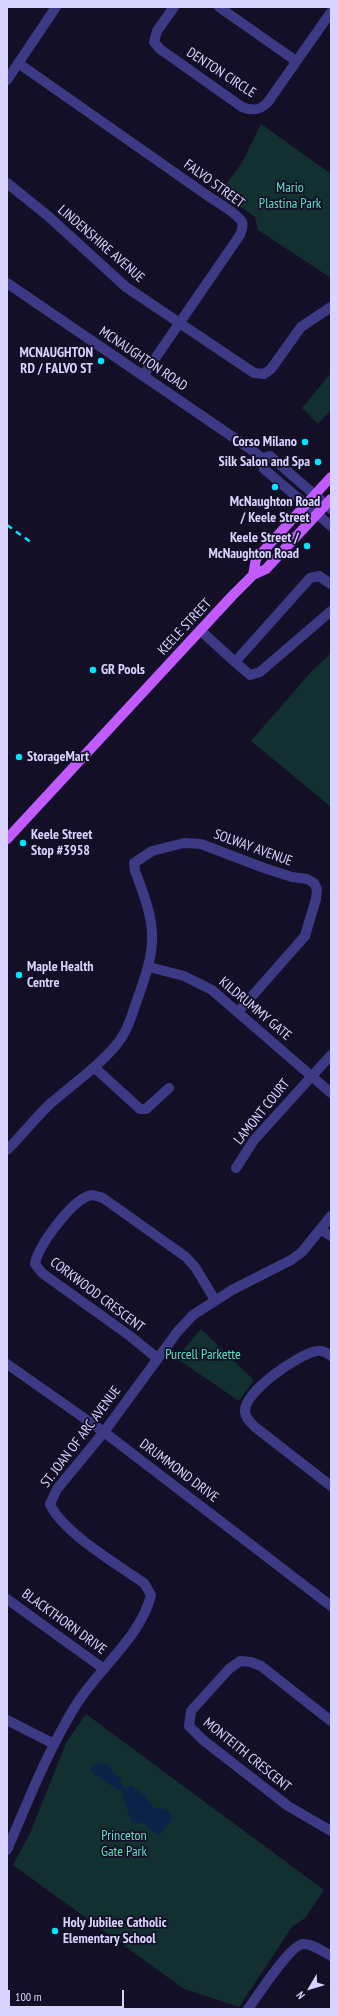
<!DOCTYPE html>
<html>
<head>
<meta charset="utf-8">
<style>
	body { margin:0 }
	#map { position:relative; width:338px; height:2016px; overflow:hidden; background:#130f26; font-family:"PT Sans Narrow",sans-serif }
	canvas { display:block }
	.frame { position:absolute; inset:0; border:8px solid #d9d4ff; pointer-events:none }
	.north { position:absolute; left:290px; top:1968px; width:40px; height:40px; -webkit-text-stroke:3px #130f26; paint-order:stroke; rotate:232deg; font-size:11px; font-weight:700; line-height:16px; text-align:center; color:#d9d4ff }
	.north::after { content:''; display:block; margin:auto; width:14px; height:18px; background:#d9d4ff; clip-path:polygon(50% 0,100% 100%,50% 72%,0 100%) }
	.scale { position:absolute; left:8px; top:1990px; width:116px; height:18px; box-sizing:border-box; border:2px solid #d9d4ff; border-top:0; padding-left:5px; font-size:12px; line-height:14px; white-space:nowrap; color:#d9d4ff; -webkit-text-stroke:3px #130f26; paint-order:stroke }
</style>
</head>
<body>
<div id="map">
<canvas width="338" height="2016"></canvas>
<div class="frame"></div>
<div class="north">N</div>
<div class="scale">100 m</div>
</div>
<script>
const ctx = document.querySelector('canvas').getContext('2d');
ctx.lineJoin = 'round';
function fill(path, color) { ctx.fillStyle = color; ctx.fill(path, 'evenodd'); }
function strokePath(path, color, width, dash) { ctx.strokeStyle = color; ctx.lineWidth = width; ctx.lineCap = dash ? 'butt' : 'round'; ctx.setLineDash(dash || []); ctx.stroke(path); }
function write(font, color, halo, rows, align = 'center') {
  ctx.font = font + ' "PT Sans Narrow",sans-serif'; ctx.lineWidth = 3.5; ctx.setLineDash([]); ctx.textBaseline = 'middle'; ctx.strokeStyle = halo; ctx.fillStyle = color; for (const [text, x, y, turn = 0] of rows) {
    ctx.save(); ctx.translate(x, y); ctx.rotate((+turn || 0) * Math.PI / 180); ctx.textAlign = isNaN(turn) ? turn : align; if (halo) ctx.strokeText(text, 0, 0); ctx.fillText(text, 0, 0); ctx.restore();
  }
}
const green = new Path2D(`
	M261,124L331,174V278L258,230L255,217L220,192L242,163Z
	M331,373V410L318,424L302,408Z
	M331,653V807L251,741L310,673Z
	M201,1329L254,1380L239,1401L176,1358Z
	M86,1714L324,1890L305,1918L292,1927L239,2007L184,1989L13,1865L30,1833L67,1741Z`);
const water = new Path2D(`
	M97,1763L110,1765L111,1771L120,1778L121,1783L125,1789L131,1785L142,1794L146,1795L145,1798L153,1805L152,1809C162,1808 172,1808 172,1820L158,1836L144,1824L132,1822L123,1798L124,1793L119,1789L117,1790L89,1770Z`);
const minor = new Path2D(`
	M174,7L157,31L154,42L160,49L242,107C252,111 260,111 268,102L331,12
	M219,7L296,61
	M18,63L208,196C216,201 238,214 242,222C244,227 241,231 240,235L143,376
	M7,80L56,7
	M7,183L48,216L126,287L254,373L264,374L271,369L301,327L331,307
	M7,283L249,448L262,458L264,469L331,526
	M262,458L270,456L331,509
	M331,584L319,576L310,578L235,662L250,675L260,672L331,611
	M200,630L235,662
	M149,967L184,976L212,990L331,1093
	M95,1068L140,1109H146L169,1088
	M7,1150C22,1135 35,1118 51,1103C73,1084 98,1067 117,1044C127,1032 132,1015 137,1000C158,943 157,928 135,871L134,863L152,851L184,843L201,844L264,868L292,877L307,879L314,883L317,889L316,899L305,936L238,1012
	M236,1168L254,1140L331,1055
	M321,1230L331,1236
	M331,1356C327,1353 323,1350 317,1351C300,1353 243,1392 245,1412C246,1419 251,1423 255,1427L331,1486
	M157,1358L130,1336L42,1273L35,1264C38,1246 70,1203 88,1196C93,1194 97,1196 103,1198L186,1257L195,1267L215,1300
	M7,1364L104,1432L331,1606
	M7,1599L104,1669
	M7,1720L54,1744
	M331,1721L261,1666L251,1662L240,1661L229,1669L191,1711L189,1726L203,1740L288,1806L331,1831
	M7,1850C28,1801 48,1750 76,1705C98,1669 141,1637 151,1595L144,1583C118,1565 62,1532 50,1504L57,1489L104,1432L178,1331L193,1315L232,1290L291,1260L302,1252L331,1216
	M248,2009C257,1997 290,1945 303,1944C313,1944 323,1951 331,1956`);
const major = new Path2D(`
	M253,575L256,559L331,477
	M7,839L232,596L253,575L266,569L331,499`);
const rail = new Path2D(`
	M7,8V7
	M7,525L32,543`);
const markers = [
	[101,361,4,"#00e5ff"],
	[305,442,4,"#00e5ff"],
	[318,462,4,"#00e5ff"],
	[275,487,4,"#00e5ff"],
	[307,546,4,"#00e5ff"],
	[93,670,4,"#00e5ff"],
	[19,757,4,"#00e5ff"],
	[23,843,4,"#00e5ff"],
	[19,975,4,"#00e5ff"],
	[55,1931,4,"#00e5ff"]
];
const streetNames = [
	["DENTON CIRCLE",221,73,33],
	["FALVO STREET",214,184,36],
	["LINDENSHIRE AVENUE",101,244,41],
	["MCNAUGHTON ROAD",143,359,34],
	["KEELE STREET",185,627,-47],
	["SOLWAY AVENUE",253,848,20],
	["KILDRUMMY GATE",255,1009,40],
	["LAMONT COURT",262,1112,-51],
	["CORKWOOD CRESCENT",97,1295,37],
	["ST. JOAN OF ARC AVENUE",81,1437,-53],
	["DRUMMOND DRIVE",179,1471,37],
	["BLACKTHORN DRIVE",64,1622,36],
	["MONTEITH CRESCENT",247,1755,39]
];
const parkNames = [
	["Mario",290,188],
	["Plastina Park",290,204],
	["Purcell Parkette",203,1355],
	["Princeton",124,1836],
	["Gate Park",124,1852]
];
const poiNames = [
	["MCNAUGHTON",93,353,"right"],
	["RD / FALVO ST",93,369,"right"],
	["Corso Milano",297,442,"right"],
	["Silk Salon and Spa",310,462,"right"],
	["McNaughton Road",275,502,"center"],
	["/ Keele Street",275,518,"center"],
	["Keele Street /",299,538,"right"],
	["McNaughton Road",299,554,"right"],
	["GR Pools",101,670],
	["StorageMart",27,757],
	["Keele Street",31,835],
	["Stop #3958",31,851],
	["Maple Health",27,967],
	["Centre",27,983],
	["Holy Jubilee Catholic",63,1923],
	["Elementary School",63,1939]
];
fill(green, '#12302f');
fill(water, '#0c2248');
strokePath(minor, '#3d3a85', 10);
strokePath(major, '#c25bff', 10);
strokePath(rail, '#00e5ff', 2.5, [6, 5]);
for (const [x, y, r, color] of markers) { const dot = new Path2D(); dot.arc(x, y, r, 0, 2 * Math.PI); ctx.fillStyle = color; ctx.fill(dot); strokePath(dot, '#130f26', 1.5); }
write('14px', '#d9d4ff', '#130f26', streetNames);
write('14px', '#5fe0c0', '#130f26', parkNames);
write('bold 14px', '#d9d4ff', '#130f26', poiNames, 'left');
</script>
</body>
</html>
